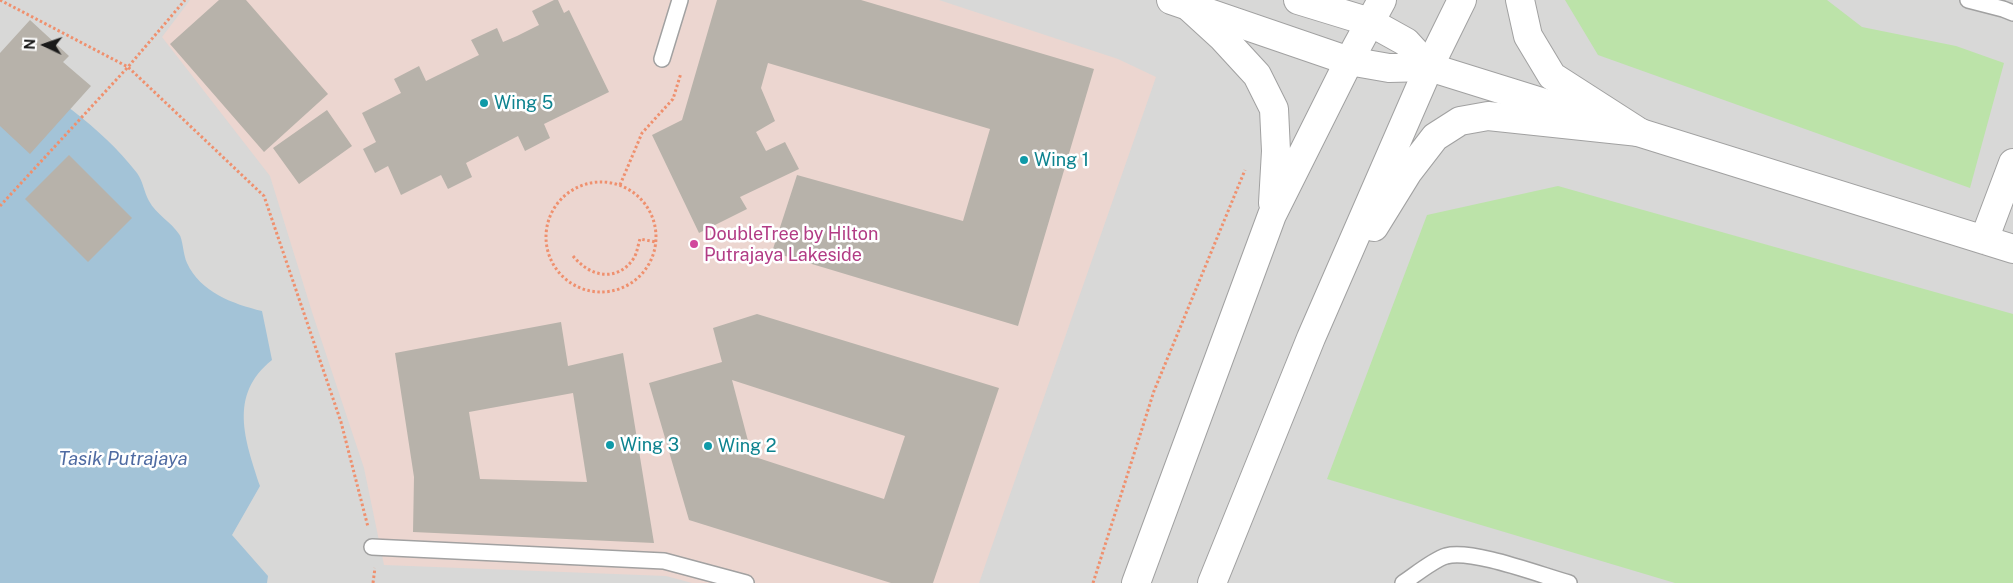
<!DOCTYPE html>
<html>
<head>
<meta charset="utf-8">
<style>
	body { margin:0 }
	#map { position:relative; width:2013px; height:583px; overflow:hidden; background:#ebeae0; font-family:"Public Sans",sans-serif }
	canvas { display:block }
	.north { position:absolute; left:20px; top:20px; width:50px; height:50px; -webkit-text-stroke:4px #fff; paint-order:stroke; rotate:273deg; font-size:14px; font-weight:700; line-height:20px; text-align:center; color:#1a1a1a }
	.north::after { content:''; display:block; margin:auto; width:18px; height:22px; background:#1a1a1a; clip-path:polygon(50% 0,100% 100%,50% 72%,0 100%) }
</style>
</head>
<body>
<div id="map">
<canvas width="2013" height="583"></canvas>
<div class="north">N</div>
</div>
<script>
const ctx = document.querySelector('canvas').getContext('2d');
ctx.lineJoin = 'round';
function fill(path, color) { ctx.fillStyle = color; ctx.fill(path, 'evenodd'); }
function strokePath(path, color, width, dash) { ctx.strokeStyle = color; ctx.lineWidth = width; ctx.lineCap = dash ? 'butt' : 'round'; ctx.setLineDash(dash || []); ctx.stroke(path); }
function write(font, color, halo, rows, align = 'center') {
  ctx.font = font + ' "Public Sans",sans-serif'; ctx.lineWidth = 5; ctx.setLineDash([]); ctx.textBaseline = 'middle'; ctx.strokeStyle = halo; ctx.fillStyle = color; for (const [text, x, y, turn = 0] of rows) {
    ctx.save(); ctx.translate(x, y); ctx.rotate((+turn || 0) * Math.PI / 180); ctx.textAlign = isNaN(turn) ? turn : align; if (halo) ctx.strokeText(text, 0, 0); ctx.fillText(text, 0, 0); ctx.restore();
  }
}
const residential = new Path2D(`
	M0,0H2013V583H26L0,556Z`);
const commercial = new Path2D(`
	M190,0H939L1118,59L1156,77L979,583H692L666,576L384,565L364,468L312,312L270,176L162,37Z`);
const grass = new Path2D(`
	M1565,0H1827L1862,27L1956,46L2004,63L1970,188L1598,55Z
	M1558,186L2013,314V583H1675L1327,479L1427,215Z`);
const water = new Path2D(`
	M0,59C49,93 100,125 137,173C143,181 144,192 149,201C156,214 171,222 179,234C183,239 183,255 187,263C200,292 233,304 262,311L272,360C228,395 245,440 260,486L232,535L268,576L267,583H0Z`);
const building = new Path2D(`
	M219,0H246L328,94L264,152L170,44Z
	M554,0H558L564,13L569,10L609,92L544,124L550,138L525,151L518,136L466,163L472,177L448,189L441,175L401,195L388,166L375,173L363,149L376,142L362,113L401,93L394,79L419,66L426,81L479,55L471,40L497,28L503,42L517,36L539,25L532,11Z
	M717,0H861L1094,69L1018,326L772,252L797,175L963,221L990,129L768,63L761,88L775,121L756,132L766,151L785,142L799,169L740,197L747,209L699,233L652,135L682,120Z
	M30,20L69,56L63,62L91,86L30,154L0,126V53Z
	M327,110L352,146L299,184L273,148Z
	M69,155L132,218L88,262L25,199Z
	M757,314L999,388L933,583H891L689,520L649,383L722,362L713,328ZM732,380L905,436L884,499L752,456Z
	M561,322L568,366L623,353L654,543L413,532L414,477L395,353ZM573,393L587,482L480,479L469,412Z`);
const path = new Path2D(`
	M0,0L128,67L264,196L341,422L368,527
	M546 237a55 55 0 1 1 110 0a55 55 0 1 1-110 0Z
	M620,185L642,133L673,99L681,73
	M0,206L128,67L185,0
	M573,256C590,277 617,283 634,258C637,253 638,245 640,239L656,242
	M373,583L375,568
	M1093,583L1154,391L1245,170`);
const service = new Path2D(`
	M1968,0L2003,9L2013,13
	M662,59L680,0
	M372,547L664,561L746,583
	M1403,583C1415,575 1433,560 1446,556C1473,549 1540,575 1569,583`);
const minor = new Path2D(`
	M1171,0L1349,61L1389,68L1429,67L2013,249
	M1298,0L1370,22L1406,42L1429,67
	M1984,240L2013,163`);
const tertiary = new Path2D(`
	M1520,0L1528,36L1552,76L1636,130
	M1188,6L1223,38L1257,75L1274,109L1276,151L1273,203
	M1374,227L1408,172L1435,137L1460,121L1488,116L1639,132
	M1136,583L1272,215L1349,61L1382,0
	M1212,583L1311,338L1429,67L1462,0`);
const markers = [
	[484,103,5,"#0f9aa8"],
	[1024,160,5,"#0f9aa8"],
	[694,244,5,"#d1479c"],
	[610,445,5,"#0f9aa8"],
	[708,446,5,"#0f9aa8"]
];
const cultureNames = [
	["Wing 5",494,103],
	["Wing 1",1034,160],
	["Wing 3",620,445],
	["Wing 2",718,446]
];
const hotelNames = [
	["DoubleTree by Hilton",704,234],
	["Putrajaya Lakeside",704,255]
];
const waterNames = [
	["Tasik Putrajaya",123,459]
];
fill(residential, '#d8d8d7');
fill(commercial, '#ecd6d0');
fill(grass, '#bce3a9');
fill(water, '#a3c3d7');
fill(building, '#b7b2aa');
strokePath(service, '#a1a1a1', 18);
strokePath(minor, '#a1a1a1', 30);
strokePath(tertiary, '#a1a1a1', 30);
strokePath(path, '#ef906e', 3, [2.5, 2.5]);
strokePath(service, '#fff', 15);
strokePath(minor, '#fff', 28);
strokePath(tertiary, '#fff', 28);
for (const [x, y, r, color] of markers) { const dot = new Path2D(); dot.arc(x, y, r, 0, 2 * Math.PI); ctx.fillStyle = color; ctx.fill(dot); strokePath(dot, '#fff', 2); }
write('18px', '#0d838f', '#fff', cultureNames, 'left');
write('18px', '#b23c85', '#fff', hotelNames, 'left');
write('italic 19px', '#4f6ba2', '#fff', waterNames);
</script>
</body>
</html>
